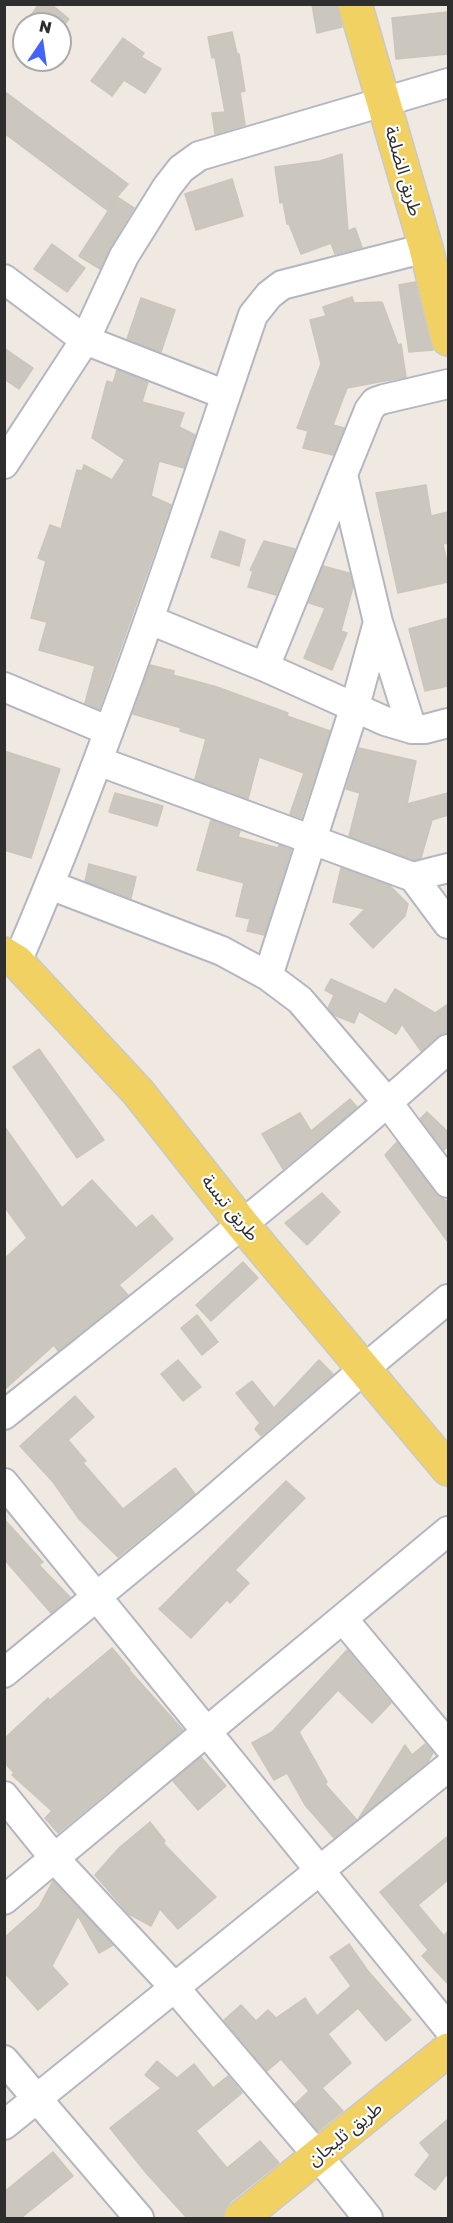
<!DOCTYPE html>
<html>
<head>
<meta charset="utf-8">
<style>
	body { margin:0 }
	#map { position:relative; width:453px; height:2223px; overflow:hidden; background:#efe9e1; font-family:"Golos Text",sans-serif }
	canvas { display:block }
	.frame { position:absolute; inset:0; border:6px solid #2e2e2e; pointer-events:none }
	.north { position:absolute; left:12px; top:12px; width:60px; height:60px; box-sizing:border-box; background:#fff; border:2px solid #ababab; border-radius:50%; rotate:13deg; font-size:16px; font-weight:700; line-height:24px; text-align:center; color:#2e2e2e }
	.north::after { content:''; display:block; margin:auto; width:21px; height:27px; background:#4264fb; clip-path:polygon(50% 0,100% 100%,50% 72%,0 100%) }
</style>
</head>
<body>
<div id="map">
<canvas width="453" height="2223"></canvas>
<div class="frame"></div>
<div class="north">N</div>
</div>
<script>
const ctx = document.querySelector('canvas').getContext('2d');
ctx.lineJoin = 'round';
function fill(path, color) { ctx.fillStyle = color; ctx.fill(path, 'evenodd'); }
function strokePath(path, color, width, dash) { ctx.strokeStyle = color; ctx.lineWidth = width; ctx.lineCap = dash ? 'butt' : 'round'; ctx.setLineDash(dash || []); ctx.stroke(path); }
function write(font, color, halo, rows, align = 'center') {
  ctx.font = font + ' "Golos Text","Noto Sans Arabic",sans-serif'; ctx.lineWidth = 4.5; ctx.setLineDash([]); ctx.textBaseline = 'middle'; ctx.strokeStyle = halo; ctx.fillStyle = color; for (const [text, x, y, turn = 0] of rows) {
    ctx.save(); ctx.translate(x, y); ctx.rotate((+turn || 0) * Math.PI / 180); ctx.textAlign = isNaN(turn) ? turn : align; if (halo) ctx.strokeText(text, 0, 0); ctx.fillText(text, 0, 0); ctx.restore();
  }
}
const building = new Path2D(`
	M39,4H51L69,19L60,30V24L24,25Z
	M312,4H337L342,27L317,33Z
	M448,12V54L396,59L392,18Z
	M232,32L237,54H239L245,91L240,92L245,125L215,134L212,113L225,112L215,57L212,58L208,37Z
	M123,38L144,53L141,57L161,69L145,93L124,80L112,96L91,81Z
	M4,91L128,184L117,197L134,208L110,247L100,269L79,256L116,199L107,210L4,133Z
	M342,154L348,231L355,228L362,247L335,254L331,243L301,254L289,224H287L283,202L280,203L275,167L320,161Z
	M232,179L243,216L196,230L185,194Z
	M52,244L85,268L67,292L34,269Z
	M415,282L430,343L433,350L409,352L399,285Z
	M352,297L354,303L382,302L398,345L401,344L406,377L347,388L333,425L344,428L333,455L303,448L308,431L297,428L321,364L310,320L326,316L323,307Z
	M141,298L175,310L161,352L127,339Z
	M4,348L33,368L19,389L4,379Z
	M117,370L148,382L142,402L184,413L179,427L195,435L184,468L159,461L151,496L171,505L99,709L85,703L95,666L39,650L47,622L31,618L46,561L38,558L50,525L61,529L77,470L82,471L84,465L112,480L125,460L92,438L107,381L113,383Z
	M426,485L431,516L448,512V543L443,544L448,567V582L398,593L376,493Z
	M220,531L245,540L239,566L211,557Z
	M264,541L295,549L276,595L248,587L253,571L250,570Z
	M323,566L349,573L353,587L341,631L347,633L332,670L304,658L325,608L309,603Z
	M448,618V686L425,691L409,629Z
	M150,665L174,671L173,675L217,687L288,713L287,716L330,731L301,818L290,814L304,773L259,757L248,799L195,779L206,739L180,731L181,728L133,714Z
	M359,748L416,761L407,804L448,793V815L432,820L421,858L414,860L349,836L360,793L346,789Z
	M4,751L60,769L31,858L4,850Z
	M115,793L163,806L157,826L109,812Z
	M211,820L240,831L238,837L278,848L279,845L291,850L264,935L247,931L250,919L236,916L244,883L197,870Z
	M89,864L136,877L131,898L85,881Z
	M341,868L390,886L408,904L405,916L373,948L350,924L365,909L333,902Z
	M331,979L386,1004L395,989L435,1013L448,1004V1033L438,1036L421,1051L402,1024L396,1034L359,1011L354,1023L334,1015L328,1008L334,995L325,990Z
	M39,1049L104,1140L77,1158L13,1067Z
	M350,1099L357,1107L283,1169L262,1134L300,1113L311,1131Z
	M427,1112L448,1132V1146L444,1150L420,1119Z
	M4,1126L62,1208L92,1180L136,1228L152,1215L173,1239L119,1285L128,1295L58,1351L54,1345L4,1390V1259L27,1238L4,1206Z
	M397,1142L435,1193L448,1202V1242L385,1155Z
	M322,1193L340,1212L307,1245L285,1223Z
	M243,1262L258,1278L211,1321L196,1305Z
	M197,1315L218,1342L202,1355L181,1328Z
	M178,1360L201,1387L183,1401L161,1374Z
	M319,1360L333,1374L261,1436L255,1429L260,1423L236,1393L252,1381L274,1408Z
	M75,1396L94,1417L68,1440L86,1461L83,1463L123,1509L175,1468L195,1494L118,1557L79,1519L53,1482L20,1446Z
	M286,1481L305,1498L235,1570L249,1583L230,1603L227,1600L191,1638L159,1609Z
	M4,1519L43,1562L39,1565L70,1597L51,1613L4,1559Z
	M112,1648L130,1669L129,1670L183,1730L58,1833L45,1818L52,1811L12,1775L14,1773L4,1762V1739L48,1698L50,1700Z
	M347,1650L391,1703L372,1723L338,1690L299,1732L327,1782L325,1784L357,1820L334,1838L305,1805L287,1773L274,1780L252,1743L272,1732Z
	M425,1744L433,1753L428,1762L359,1818L405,1745L412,1755Z
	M201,1757L226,1786L198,1810L173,1781Z
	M150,1822L165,1841L163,1843L216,1897L178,1929L160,1909L151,1926L129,1914L95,1875L119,1848Z
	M448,1836V1880L418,1905L444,1936L448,1931V1984L422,1956L428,1950L380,1892Z
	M53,1881L113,1945L99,1953L78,1916L52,1966L68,1984L38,2010L4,1972V1938L39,1907Z
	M349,1944L368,1971L411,2020L386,2041L358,2008L328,2034L351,2063L322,2088L343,2111L318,2131L295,2104L309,2091L281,2059L267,2071L224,2020L241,2005L256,2021L268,2010L276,2018L305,1998L317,2016L351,1986L330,1957Z
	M157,2061L177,2078L194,2064L213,2088L228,2076L242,2093L196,2131L227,2168L260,2141L279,2163L229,2203L224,2211L223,2218H187L147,2174L110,2128L161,2088L145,2075Z
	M448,2119V2176L447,2174L435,2190L415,2175L430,2155L420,2143Z
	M53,2152L73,2176L21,2218H4V2192Z`);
const minor = new Path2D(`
	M4,279L85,340L226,395
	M4,464L85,340L124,256L167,187L181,169L199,156L448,83
	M343,475L378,622L412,729
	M150,620L265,667L385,721L412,729H425L448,723
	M265,667L369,410L375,402L384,399L448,384
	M4,687L109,731
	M98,761L413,877L448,868
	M413,877L448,924
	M50,885L222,951L268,976L300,1000L388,1103L448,1183
	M17,962C108,751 179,533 253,315L269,295L282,285L426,248
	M268,976L355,706L378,622
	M4,1415C154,1295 306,1177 448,1049
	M4,1483L448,2028
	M343,1619L448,1745
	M4,1673L192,1518L364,1369L448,1299
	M4,1796L55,1859L175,1988L318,2156L368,2218
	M4,1900L448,1531
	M4,2060L139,2218
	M4,2125L448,1767`);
const major = new Path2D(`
	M355,4L426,248L448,339
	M4,954L17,962L138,1092L242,1224L448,1469
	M241,2218L448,2050`);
const streetNames = [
	["طريق الضلعة",403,171,74],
	["طريق تبسة",230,1208,51],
	["طريق ثليجان",345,2134,-39]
];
fill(building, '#cbc7bf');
strokePath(building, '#cbc5ba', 1.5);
strokePath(minor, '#b4b7c1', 32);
strokePath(major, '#c9c9c9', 36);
strokePath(minor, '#fff', 28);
strokePath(major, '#f2d163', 33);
write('18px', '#2e2e2e', '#fff', streetNames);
</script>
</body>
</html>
